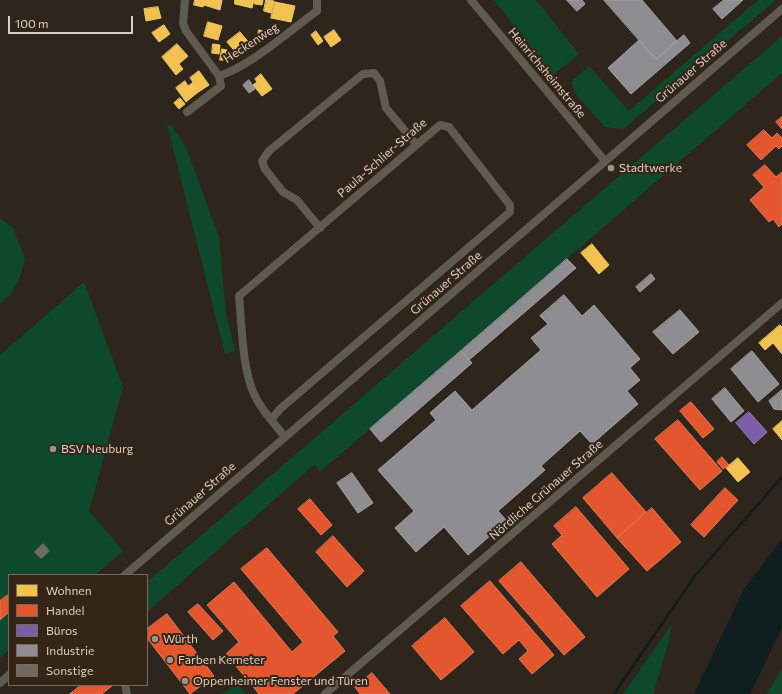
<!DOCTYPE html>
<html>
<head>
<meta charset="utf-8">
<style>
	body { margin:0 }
	#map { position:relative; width:782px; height:694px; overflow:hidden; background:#2e251d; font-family:Commissioner,sans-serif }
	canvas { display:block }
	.legend { position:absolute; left:8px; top:574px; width:140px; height:112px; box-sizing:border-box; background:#352516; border:1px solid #77695d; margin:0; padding:5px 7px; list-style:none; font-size:12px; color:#dbd0c7 }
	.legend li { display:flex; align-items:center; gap:8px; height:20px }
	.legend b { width:20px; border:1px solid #77695d }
	.scale { position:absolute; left:8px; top:16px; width:125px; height:18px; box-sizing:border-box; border:2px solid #dbd0c7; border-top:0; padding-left:5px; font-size:12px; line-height:14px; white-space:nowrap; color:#dbd0c7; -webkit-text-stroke:3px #352516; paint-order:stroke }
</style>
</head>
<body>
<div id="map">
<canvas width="782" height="694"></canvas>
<ul class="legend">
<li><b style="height:11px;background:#f2c14e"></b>Wohnen</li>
<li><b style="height:11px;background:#e4572e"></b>Handel</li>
<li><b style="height:11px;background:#7b5ea7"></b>Büros</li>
<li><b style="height:11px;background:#8d8d92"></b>Industrie</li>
<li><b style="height:11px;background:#716861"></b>Sonstige</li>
</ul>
<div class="scale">100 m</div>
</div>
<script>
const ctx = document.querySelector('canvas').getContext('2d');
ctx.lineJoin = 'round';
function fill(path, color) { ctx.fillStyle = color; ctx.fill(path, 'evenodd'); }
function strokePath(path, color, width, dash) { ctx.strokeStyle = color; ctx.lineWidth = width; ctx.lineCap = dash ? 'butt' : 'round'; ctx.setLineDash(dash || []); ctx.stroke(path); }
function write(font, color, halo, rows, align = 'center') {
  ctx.font = font + ' Commissioner,sans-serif'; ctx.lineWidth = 4; ctx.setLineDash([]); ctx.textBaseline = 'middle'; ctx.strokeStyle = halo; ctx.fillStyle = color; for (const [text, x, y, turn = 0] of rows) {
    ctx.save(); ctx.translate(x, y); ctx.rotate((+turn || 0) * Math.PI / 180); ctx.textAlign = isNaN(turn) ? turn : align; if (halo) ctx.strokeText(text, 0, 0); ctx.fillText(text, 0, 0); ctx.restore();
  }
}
const green = new Path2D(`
	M494,0H536L579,54L553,75Z
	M758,0H776L623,129L605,127L577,96L571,82L589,66L629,111Z
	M782,36V73L320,472L315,464L147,612V582Z
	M167,124L172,126L187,150L219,237L226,314L235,351L225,354Z
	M0,218L13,228L25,259L20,277L10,295L0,304Z
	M84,282L123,387L89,511L123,551L95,575H9V650L0,658V355Z
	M672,624L669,641L653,694H623Z
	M782,668V694H767Z
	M237,683L246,694H223Z`);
const water = new Path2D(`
	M782,539V628L750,694H694L744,589Z`);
const homes = new Path2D(`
	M195,0H222L220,10L204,5L203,7L194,5Z
	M235,0H254L252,8L235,4Z
	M255,0H263L262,5L255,4Z
	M266,0L274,1L271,13L264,11Z
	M275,2L295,6L291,22L271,18Z
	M158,7L161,18L146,21L144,9Z
	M208,22L222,26L218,40L204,36Z
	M164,25L170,34L159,42L152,33Z
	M259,30L266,32L264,37L258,35Z
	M334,30L341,40L331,47L324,37Z
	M316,31L323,41L318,45L311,35Z
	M240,32L251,45L238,55L227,42Z
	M177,44L188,56L179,64L183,69L176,75L162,57Z
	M213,44L220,45L219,54L212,53Z
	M222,49L227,50L225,60H220Z
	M199,71L209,85L197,93L191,84L193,82L190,78Z
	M261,74L272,89L262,96L253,85L257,82L255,79Z
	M185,81L188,86L191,84L197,93L186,102L176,88Z
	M180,98L185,104L179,109L174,103Z
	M592,244L609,265L599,274L581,253Z
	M780,325L782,327V354L773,343L765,350L759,343Z
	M782,421V440L773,429Z
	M738,458L750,472L738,482L726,468Z`);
const shops = new Path2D(`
	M782,117V129L776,122Z
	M764,130L772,138L777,133L782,138V146L779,149L776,146L761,160L747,145Z
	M765,165L776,177L782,172V224L779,227L773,219L769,222L750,200L764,187L753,175Z
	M691,402L714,429L703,438L680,411Z
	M678,420L722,471L700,490L655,439Z
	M722,457L729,465L723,469L717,462Z
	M612,473L646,512L617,538L583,498Z
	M725,488L738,500L704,537L691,525Z
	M310,499L332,525L321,535L298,509Z
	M576,507L629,569L597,597L552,544L562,535L554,526Z
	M652,508L681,542L647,571L617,538Z
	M333,536L364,571L347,587L316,552Z
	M267,548L338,632L333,636L345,651L293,694H259L226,654L239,642L207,605L234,582L292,652L303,642L241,569Z
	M521,562L585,637L564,655L499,581Z
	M490,581L554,655L532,674L519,659L528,651L519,640L503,654L461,606Z
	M8,595L9,596V612L0,620V601Z
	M198,604L223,631L213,640L188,612Z
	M167,614L214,676L190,694L147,638V629Z
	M445,618L474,652L441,680L412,646Z
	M372,673L390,694H360L355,687Z
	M81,685H113L102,694H70Z`);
const offices = new Path2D(`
	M749,412L767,432L754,444L736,423Z`);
const industry = new Path2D(`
	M567,0H582L585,4L577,11Z
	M604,0H642L677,41L656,59Z
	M724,0H743L722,19L713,9Z
	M684,35L690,43L631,94L608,68L639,40L656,59Z
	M249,80L255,89L249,93L243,85Z
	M567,259L576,268L469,360L461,351Z
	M651,274L655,279L640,292L636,287Z
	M564,295L582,316L594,305L640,359L630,368L640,380L627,391L638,404L592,444L580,431L541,466L545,470L498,511L507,521L468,555L444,527L416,552L395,528L414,511L378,470L436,420L430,413L455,391L472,410L541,350L531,338L548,324L540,316Z
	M680,310L699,332L673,354L653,332Z
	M461,351L472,363L381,442L370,429Z
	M752,351L779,384L758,402L731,369Z
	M725,388L744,411L731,422L712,399Z
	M782,390V410L774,409L769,401Z
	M352,473L373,503L358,513L337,483Z`);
const stream = new Path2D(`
	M614,694L694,577L782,477`);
const building = new Path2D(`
	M43,543L50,551L41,559L34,552Z`);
const minor = new Path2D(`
	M185,0L183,23L186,31L219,76C252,65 288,32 317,11V0
	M471,0L605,161
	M187,112L221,86L219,76
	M320,228L297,200L283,192L265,169L262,161L269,151L363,74L374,73L380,81L386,108L416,144
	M271,420L280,409L510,212V205L449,127L440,125L239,296C242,325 242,368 254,394C261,410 274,423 285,437
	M125,575L782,9
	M0,683L9,675
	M125,685L127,694
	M325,694L782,303`);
const markers = [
	[611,168,4,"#9e948c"],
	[53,449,4,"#9e948c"],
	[155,639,4,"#9e948c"],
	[170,660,4,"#9e948c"],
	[185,681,4,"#9e948c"]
];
const streetNames = [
	["Heckenweg",251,43,-33],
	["Grünauer Straße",691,71,-41],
	["Heinrichsheimstraße",547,73,50],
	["Paula-Schlier-Straße",382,158,-41],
	["Grünauer Straße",446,283,-41],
	["Nördliche Grünauer Straße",546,490,-41],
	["Grünauer Straße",200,494,-41]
];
const poiNames = [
	["Stadtwerke",619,168],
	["BSV Neuburg",61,449],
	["Würth",163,639],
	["Farben Kemeter",178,660],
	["Oppenheimer Fenster und Türen",193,681]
];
fill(green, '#0f492d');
fill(water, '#0e1d1e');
fill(homes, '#f2c14e');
strokePath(homes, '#ebc672', 1);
fill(shops, '#e4572e');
strokePath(shops, '#e17b5c', 1);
fill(offices, '#7b5ea7');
strokePath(offices, '#9880b1', 1);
fill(industry, '#8d8d92');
strokePath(industry, '#a4a1a2', 1);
strokePath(stream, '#0e1d1e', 2.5);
fill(building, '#716861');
strokePath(minor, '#5f5b50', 8);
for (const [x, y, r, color] of markers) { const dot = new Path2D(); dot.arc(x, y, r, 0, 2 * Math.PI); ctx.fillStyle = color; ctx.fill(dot); strokePath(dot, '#352516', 1.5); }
write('12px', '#dbd0c7', '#352516', streetNames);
write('12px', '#dbd0c7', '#352516', poiNames, 'left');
</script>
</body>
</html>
